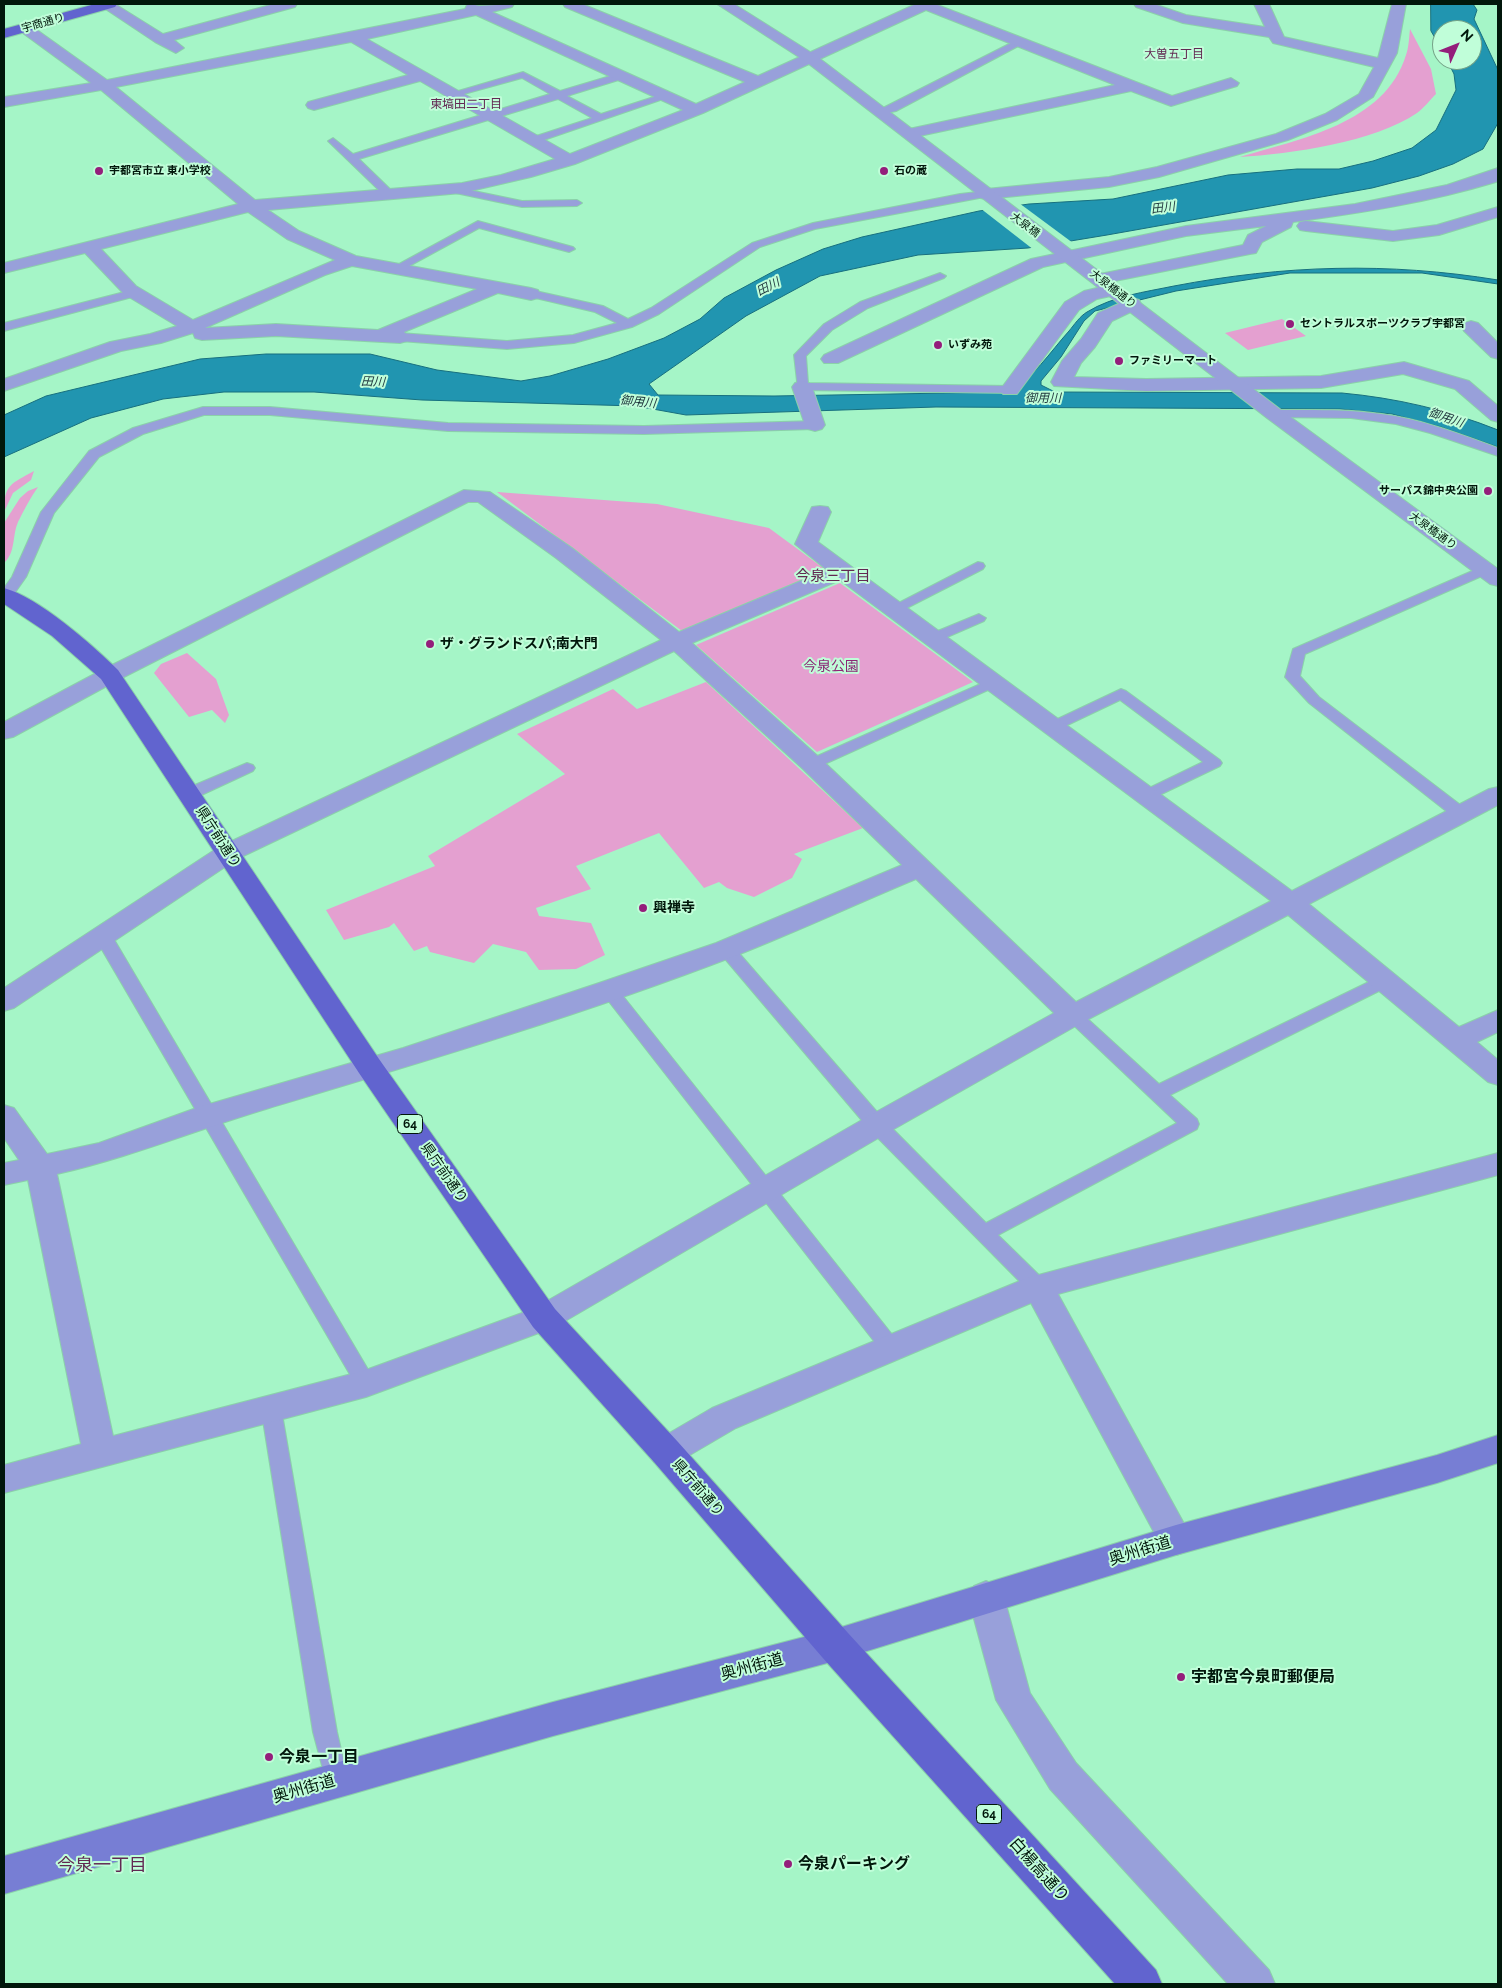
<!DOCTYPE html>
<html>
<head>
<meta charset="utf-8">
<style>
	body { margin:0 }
	#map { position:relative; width:1502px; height:1988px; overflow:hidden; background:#a5f5c7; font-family:Raleway,sans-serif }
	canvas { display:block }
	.frame { position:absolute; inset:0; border:5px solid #01170b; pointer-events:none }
	.north { position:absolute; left:1432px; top:20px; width:50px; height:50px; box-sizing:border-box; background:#c0fed9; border:1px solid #74a287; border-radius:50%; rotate:46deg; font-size:14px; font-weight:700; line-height:20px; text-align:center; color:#01170b }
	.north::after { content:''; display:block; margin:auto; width:18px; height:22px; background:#941e7b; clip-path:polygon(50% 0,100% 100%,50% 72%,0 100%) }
</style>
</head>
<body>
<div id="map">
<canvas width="1502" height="1988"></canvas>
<div class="frame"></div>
<div class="north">N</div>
</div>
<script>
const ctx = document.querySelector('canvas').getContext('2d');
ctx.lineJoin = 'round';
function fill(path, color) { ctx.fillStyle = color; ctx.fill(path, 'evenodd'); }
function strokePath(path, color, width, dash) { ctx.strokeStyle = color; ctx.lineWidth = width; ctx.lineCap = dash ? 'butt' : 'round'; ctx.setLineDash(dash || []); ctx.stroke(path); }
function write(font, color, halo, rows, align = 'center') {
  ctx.font = font + ' Raleway,"Noto Sans JP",sans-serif'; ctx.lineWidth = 4; ctx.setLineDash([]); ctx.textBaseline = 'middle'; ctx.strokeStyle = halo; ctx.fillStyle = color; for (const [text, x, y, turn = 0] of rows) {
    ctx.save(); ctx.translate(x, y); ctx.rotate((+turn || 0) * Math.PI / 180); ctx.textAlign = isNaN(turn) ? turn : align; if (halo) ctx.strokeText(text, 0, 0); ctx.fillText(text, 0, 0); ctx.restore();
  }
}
const green = new Path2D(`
	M1410,29L1431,69L1436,94C1430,100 1424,108 1417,113C1375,142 1290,154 1240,157C1299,139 1385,124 1406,55C1409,47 1409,37 1410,29Z
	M1282,319L1306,336L1248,350L1225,333Z
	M34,471L31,480L13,493L4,512C4,484 11,484 34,471Z
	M38,487C30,498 24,510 18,522C12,536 16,552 4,563V523L20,498L28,491Z
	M497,492L657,504L769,528L826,570L682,631Z
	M840,583L973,682L817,752L696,645Z
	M187,653L216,679L229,715L225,723L212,710L189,717L154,673L161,664Z
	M706,682L863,828L794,854L802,859L792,878L754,897L727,888L719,882L704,888L659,833L576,866L591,889L536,908L539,916L591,923L605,955L576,969L539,970L526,952L493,944L474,963L430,952L427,946L414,951L394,923L389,927L344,940L326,910L435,866L428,856L565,774L517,734L613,689L637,709Z`);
const water = new Path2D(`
	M1431,4H1473L1477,10L1474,19L1498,70V123L1483,149L1453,164L1419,176L1372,188L1107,235L1028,248L918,255L820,276L746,316L649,384L658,395L774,396L1008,392C1033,379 1050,352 1069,331C1074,325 1080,316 1087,312C1113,296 1145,292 1174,286C1284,265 1388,262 1498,280V284L1422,273H1290L1176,291L1095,311L1084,321L1061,357L1041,381V385L1055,392L1342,393C1396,398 1448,410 1498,430V447L1441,427L1392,414L1340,409L936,407L686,415L636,406L422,400L314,392H224L163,399L91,418L4,457V415L46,396L200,359L266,354H370L437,370L521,381L550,376L608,359L664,338L700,319L724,298L776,270L823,249L862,237L979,211L1029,204L1113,199L1228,175L1297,169H1339L1373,161L1412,148L1436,130L1456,90L1454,74L1447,60H1472V30H1442V50L1431,31Z`);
const pier = new Path2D(`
	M1019,203L1073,243L1034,250L980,208Z`);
const service = new Path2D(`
	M1019,39L1024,42L1022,44L896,111L882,114L877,111Z
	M523,72L560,91L617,74H625V78L567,96L601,114L663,94L672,96L538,142H530V138L592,118L558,99L359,159L393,192V196H385L328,141L333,138L353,154L550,94L522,78L453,97L448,94Z
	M450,186L522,201L577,200L582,203L577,206L522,207L446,191L445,189Z
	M986,191L990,192V196L815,229L760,247L659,314L632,327L574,343L507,349L400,341L394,337L400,333L507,341L573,335L617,323L595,312L527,296V292L531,290L603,306L628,319L651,308L752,243L813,223L960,194Z
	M478,221L573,247L575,249L569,252L479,228L400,271H392L390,269Z
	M940,273L946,276L944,278L868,308L832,330L806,356L808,383L1010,386L1014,387L1016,390L1014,393L798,390L794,355L824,324L860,302Z
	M136,289L142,293L140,295L4,331V323Z
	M203,407H270L448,423L644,426L815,421L821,425L815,429L644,434L448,431L270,415H204L143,434L99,457L54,513L26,577L9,601L4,602V588L12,577L41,512L89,451L133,428Z
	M1274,410C1310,410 1346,409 1381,414C1421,419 1460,434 1498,448V456L1430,433L1396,424L1351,418L1270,417L1268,414L1270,411Z
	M978,562L983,563L985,566L983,569L899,612H889L887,609Z
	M1486,565L1491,566L1493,569L1491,572L1305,654L1300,676L1319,697L1467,810L1469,814L1467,818H1455L1309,703L1285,677L1293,649Z
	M979,614L986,618L984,621L938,641L933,642L926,638L928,635Z
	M994,678L999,679L1001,682L999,685L818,767L812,769L804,764L806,761Z
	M1121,689L1126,691L1220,760L1222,763L1220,766L1147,801L1141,800L1139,796L1141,792L1203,762L1120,700L1059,729L1054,731L1046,726L1049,723Z
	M247,763L253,765L255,768L253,771L195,798L189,799L181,794L183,790Z
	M103,930L109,932L112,936L373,1378L376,1384L373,1390L366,1393L359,1390L94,936L97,932Z
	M726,943L732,945L884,1120L986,1223L1177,1123L1067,1019L1064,1015L1067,1011L1073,1009L1079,1011L1159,1084L1379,977L1385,975L1391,977L1394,981L1391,985L1170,1095L1197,1119L1199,1124L1197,1129L998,1235L1045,1281L1048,1287L1045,1293L1038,1295L1031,1293L870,1130L720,953L717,949L720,945Z
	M609,984L615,986L898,1342L901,1348L898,1354L891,1356L884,1354L603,994L600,990L603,986Z
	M271,1399L278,1402L281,1408L337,1732L348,1780L344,1788L336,1791L328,1788L313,1732L261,1408L264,1402Z`);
const minor = new Path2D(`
	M98,4H115L163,34L274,4H297L295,7L174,40L184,48L176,53L155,42Z
	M471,4L479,6L514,4L512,7L492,12L696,104L745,82L565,7L563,4H582L758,76L916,4H935L1172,96L1231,78L1239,83L1237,86L1171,106L1131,91L910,138L902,133L904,130L1115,85L926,10L703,113L575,164L531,177L462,193L268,210L299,231L356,256L531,288L538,290L540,294L538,298L531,300L498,293L404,332L409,337L407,341L400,343L276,336L202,340L195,338L193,333L161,343L121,351L4,391V379L110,342L150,334L177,326L124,294L85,253L4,273V263L238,204L101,90L4,107V97L91,83L20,31L18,28L20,25H30L107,80L465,9L467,5ZM476,15L683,110L570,154L367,39ZM351,42L408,75L308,102L306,105L308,108L314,110L420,81L555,159L501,175L462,183L255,200L116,87ZM248,212L287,239L335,260L193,320L136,286L101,249ZM352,266L477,289L378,330L276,324L205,328L325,275Z
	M1134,4H1154L1186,15L1265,27L1254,4H1269L1284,37L1378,58L1392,4H1406L1397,53L1373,97L1337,120L1288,140L1159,177L1109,187L986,199L980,198L977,194L980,190L986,189L1109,177L1157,167L1276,134L1325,114L1359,94L1374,67L1273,43L1269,37L1183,23L1136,7Z
	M1498,168V180L1496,182C1430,202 1362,213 1293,222L1291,227L1262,242L1256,253L1250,254L1100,284L1094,283L1091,279L1094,275L1100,274L1243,245L1248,235L1266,226L1186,236L1043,267L838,363H824L821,359L824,355L1031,259L1186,226L1355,204L1447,185Z
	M1498,207V217L1439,235L1393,241L1306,231L1300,230L1297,226L1300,222L1306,221L1393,231L1437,225Z
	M1114,284L1120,286L1123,290L1120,294L1097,299L1079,310L1017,394H1003L1000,390L1065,302L1084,291Z
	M1132,298L1139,300L1141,304L1139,308L1112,321L1095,347L1081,363L1074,377L1146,379L1321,376L1404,362L1469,381L1498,406V422L1491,420L1455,389L1403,374L1321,388L1146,391L1054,386L1051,382L1062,361L1081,339L1098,313Z
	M1471,321L1478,323L1498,343V359L1491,357L1464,331L1462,327L1464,323Z
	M802,381L809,383L812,387L825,425L822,429L815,431L808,429L805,425L792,387L795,383Z
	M464,490L490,492L572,548L679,632L827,570L795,544L812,507L820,506L828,507L831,512L818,542L1292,891L1489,789L1498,787V805L1309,904L1459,1027L1498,1010V1032L1477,1042L1498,1060V1085L1488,1082L1288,915L1083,1022L887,1133L555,1327L366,1397L4,1493V1465L81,1444L28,1180L4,1185V1163L19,1160L4,1138V1105L14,1108L47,1154L99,1143L199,1107L403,1048L599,983L716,943L902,865L803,769L674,651L237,859L14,1008L4,1011V988L219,847L661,640L556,558L478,502H468L118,680L13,737L4,739V722L102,670ZM840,580L1271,901L1076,1002L821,759L692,643ZM916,879L1054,1013L867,1117L533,1309L363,1371L113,1436L57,1174C128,1158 196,1130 266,1109C423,1062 582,1015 735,956C796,932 856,904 916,879Z
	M1498,1153V1175L1058,1294L1193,1540L1188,1551L1176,1555L1164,1551L1031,1303L736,1428L678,1462L666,1466L654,1462L649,1452L654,1442L712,1408L1027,1278Z
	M986,1581L998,1586L1004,1597L1030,1693L1076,1763L1269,1970L1275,1984H1228L1050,1789L996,1700L968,1597L974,1586Z`);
const tertiary = new Path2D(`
	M717,4H734L815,55L1281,410L1498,569V586L1490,584L1267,418L805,61Z`);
const secondary = new Path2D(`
	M1498,1435V1463L1437,1483L1176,1555L835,1661L553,1736L4,1894V1856L553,1702L835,1629L1176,1525L1437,1455Z`);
const primary = new Path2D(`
	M95,4H117L115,7L4,38V29Z
	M4,588C38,597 93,645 118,670L379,1059L555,1309L678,1442L848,1633L1156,1970L1162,1984H1115L822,1657L654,1462L533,1327L359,1073L101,679L52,636L4,604Z`);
const markers = [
	[99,171,5,"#941e7b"],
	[884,171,5,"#941e7b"],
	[1290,324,5,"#941e7b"],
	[938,345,5,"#941e7b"],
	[1119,361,5,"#941e7b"],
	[1488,491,5,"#941e7b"],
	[430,644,5,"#941e7b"],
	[643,908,5,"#941e7b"],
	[1181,1677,5,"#941e7b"],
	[269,1757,5,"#941e7b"],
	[788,1864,5,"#941e7b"]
];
const farStreetnames = [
	["宇商通り",43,23,-16],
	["大泉橋",1025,225,37],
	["大泉橋通り",1113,289,38],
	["大泉橋通り",1433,531,36]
];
const farPoinames = [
	["宇都宮市立 東小学校",109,171],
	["石の蔵",894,171],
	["セントラルスポーツクラブ宇都宮",1300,324],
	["いずみ苑",948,345],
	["ファミリーマート",1129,361],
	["サーパス錦中央公園",1478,491,"right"]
];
const farNeighbourhoodnames = [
	["大曽五丁目",1174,54],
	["東塙田二丁目",466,104]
];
const farWaternames = [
	["田川",1163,208,-7],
	["田川",768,287,-27],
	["田川",373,382,3],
	["御用川",1043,398],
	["御用川",638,402,6],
	["御用川",1446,418,19]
];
const shields = [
	[410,1124,25],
	[989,1814,25]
];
const shieldNames = [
	["64",410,1124],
	["64",989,1814]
];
const poiNames = [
	["ザ・グランドスパ;南大門",440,644],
	["興禅寺",653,908]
];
const parkNames = [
	["今泉公園",831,667]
];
const streetNames = [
	["県庁前通り",218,837,57],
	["県庁前通り",444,1173,55],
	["県庁前通り",698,1488,49]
];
const neighbourhoodNames = [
	["今泉三丁目",833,576]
];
const nearStreetnames = [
	["奥州街道",1140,1551,-17],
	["奥州街道",752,1667,-15],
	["奥州街道",304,1789,-16],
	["白楊高通り",1039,1870,48]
];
const nearPoinames = [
	["宇都宮今泉町郵便局",1191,1677],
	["今泉一丁目",279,1757],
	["今泉パーキング",798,1864]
];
const nearNeighbourhoodnames = [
	["今泉一丁目",102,1866]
];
fill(green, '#e4a0d0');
fill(water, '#2195b0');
strokePath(water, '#176f7e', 1);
fill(pier, '#a5f5c7');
strokePath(service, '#8bd1a9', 2);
strokePath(minor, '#8bd1a9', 2);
strokePath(tertiary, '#8bd1a9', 2);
strokePath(secondary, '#8bd1a9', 2);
strokePath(primary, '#8bd1a9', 2);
fill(service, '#98a0da');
fill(minor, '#98a0da');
fill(tertiary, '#98a0da');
fill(secondary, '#777ed4');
fill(primary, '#6164cf');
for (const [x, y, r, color] of markers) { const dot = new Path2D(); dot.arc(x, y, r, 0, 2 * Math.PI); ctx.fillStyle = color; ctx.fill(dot); strokePath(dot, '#c0fed9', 2); }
write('11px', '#01170b', '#c0fed9', farStreetnames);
write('bold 11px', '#01170b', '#c0fed9', farPoinames, 'left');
write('12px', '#612852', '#c0fed9', farNeighbourhoodnames);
write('italic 12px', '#1e353c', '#c0fed9', farWaternames);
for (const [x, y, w] of shields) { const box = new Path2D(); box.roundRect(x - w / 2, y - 9.5, w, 19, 4); ctx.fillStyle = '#c0fed9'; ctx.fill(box); strokePath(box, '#01170b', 1); }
write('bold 12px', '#01170b', null, shieldNames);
write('bold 14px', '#01170b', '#c0fed9', poiNames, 'left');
write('14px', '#8b2775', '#c0fed9', parkNames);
write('14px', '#01170b', '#c0fed9', streetNames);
write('15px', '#612852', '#c0fed9', neighbourhoodNames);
write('16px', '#01170b', '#c0fed9', nearStreetnames);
write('bold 16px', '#01170b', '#c0fed9', nearPoinames, 'left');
write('18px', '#612852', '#c0fed9', nearNeighbourhoodnames);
</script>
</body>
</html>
